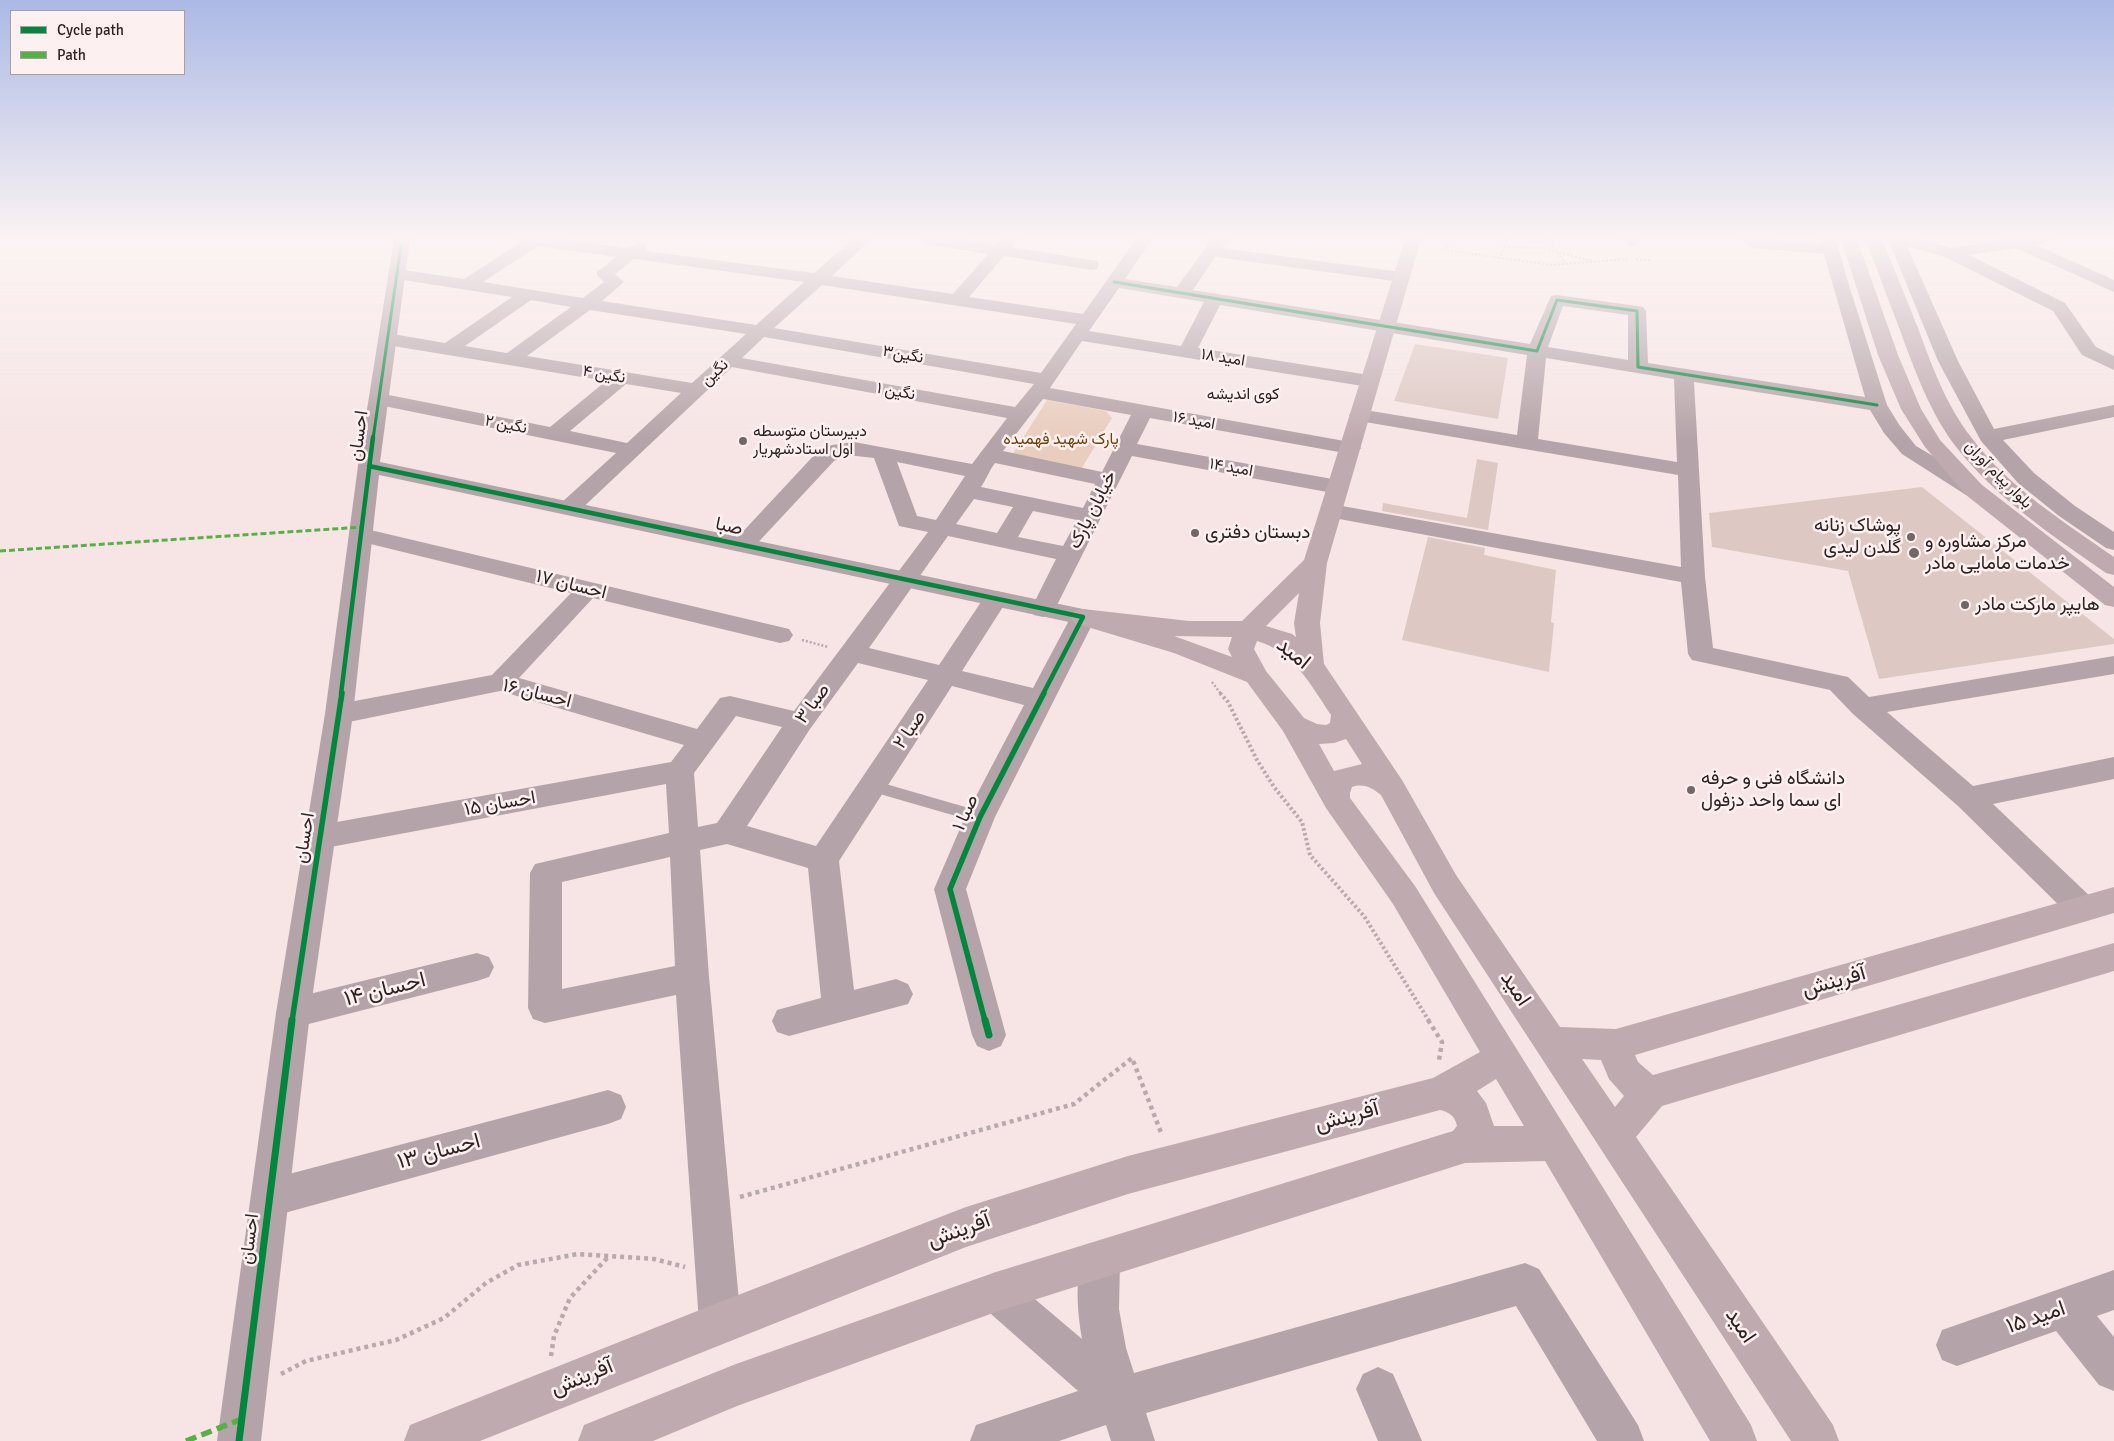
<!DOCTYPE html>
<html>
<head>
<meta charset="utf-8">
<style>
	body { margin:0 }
	#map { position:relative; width:2114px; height:1441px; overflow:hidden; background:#f7e5e5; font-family:Signika,sans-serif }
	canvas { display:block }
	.legend { position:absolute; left:10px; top:10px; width:175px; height:65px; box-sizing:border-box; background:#fdf0f0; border:1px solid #aa9e9e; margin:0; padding:6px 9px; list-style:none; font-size:15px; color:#2e2222 }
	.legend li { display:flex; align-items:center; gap:10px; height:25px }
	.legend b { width:25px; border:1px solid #aa9e9e }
</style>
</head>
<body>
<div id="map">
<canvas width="2114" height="1441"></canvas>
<ul class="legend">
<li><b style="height:6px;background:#00873e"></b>Cycle path</li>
<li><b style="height:6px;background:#56b145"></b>Path</li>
</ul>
</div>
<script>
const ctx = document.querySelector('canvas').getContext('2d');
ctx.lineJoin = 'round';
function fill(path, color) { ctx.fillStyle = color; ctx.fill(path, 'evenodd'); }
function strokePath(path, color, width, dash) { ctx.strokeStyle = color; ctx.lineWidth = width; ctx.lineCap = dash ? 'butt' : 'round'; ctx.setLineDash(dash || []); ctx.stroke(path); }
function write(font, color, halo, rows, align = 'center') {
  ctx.font = font + ' Signika,Vazirmatn,sans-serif'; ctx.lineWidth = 5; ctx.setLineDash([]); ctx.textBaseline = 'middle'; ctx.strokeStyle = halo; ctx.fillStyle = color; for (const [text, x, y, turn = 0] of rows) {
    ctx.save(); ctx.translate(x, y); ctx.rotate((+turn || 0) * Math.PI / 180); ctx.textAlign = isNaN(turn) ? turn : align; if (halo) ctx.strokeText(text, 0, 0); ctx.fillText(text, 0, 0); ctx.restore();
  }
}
const green = new Path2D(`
	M1047,400L1106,411L1112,418L1077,476L1007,463Z`);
const building = new Path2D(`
	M1415,344L1508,358L1498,419L1394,401Z
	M1477,459L1498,463L1488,530L1382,511L1383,503L1467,518Z
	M1922,487L2114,639V644L1879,679L1848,571L1712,547L1709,513Z
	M1428,537L1485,548L1484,555L1556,570L1551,622L1554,623L1549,672L1402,640Z`);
const pathFar3 = new Path2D(`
	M1451,239L1444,250L1552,265L1627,259
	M1549,239L1565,263
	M1504,247L1543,248L1592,261
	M1499,259L1508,239
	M1636,259L1650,260`);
const pathFar2 = new Path2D(`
	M802,640L828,647
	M1212,682L1221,694`);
const pathFar1 = new Path2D(`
	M1220,693L1228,702L1257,760L1274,787L1302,822L1310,855L1364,916L1429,1021`);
const path = new Path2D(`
	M1428,1020L1442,1042L1439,1060
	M740,1197L1074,1104L1132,1058L1162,1135
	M551,1356L554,1336L570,1298L609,1256
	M281,1374L306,1361L396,1340L444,1318L486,1283L518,1265L578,1254L654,1259L685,1267`);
const service = new Path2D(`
	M872,780L986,813L988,817L986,821L980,823L866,790L864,786L866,782Z`);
const minor = new Path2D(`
	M514,239H560L628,248L639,243L645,244L647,248L645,251L814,273L853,239H871L832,276L953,294L988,254L927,244L921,242L919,239H959L996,245L1001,239H1018L1012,247L1091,260L1097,261L1099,265L1097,269L1091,270L1004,256L969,297L1083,314L1136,239H1152L1125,279L1177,287L1212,239H1229L1222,248L1401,272L1407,273L1410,277L1407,281L1401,282L1215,257L1193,290L1530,344L1551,296L1557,295L1637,306L1643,307L1646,311L1648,363L1865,397L1824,254L1754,248L1748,246L1742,239H1766L1821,244L1820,239H1836L1848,282L1887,405L1900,426L1916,446L1982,485L1985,490L1982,495L1974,497L1966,495L1902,454L1884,433L1870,410L1694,382L1705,577L1713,648L1848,677L1869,697L2114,656V674L1887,712L1973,786L2114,757V779L1993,804L2094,900L2099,909L2094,918L2083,922L2072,918L1958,806L1853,714L1830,690L1692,660L1688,654L1681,582L1323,516L1320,511L1323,506L1331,504L1681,567L1678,475L1359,421L1352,419L1349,415L1352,411L1359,409L1517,435L1527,355L1220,305L1198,348L1369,375L1376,377L1379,381L1376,385L1369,387L1082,341L1050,388L1350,442L1357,444L1361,448L1357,452L1350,454L1150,418L1137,444L1338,480L1346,482L1349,487L1346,492L1338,494L1132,456L1052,615L1043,617L1034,615L1031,609L1056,559L948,536L869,648L939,665L987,593L996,591L1005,593L1008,599L962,671L1033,688L1074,611L1083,609L1092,611L1096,617L995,817L966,889L1006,1035L1001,1046L989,1051L977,1046L972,1035L934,889L965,817L1024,705L952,686L839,861L854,990L896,979L908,984L913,994L908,1004L789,1036L777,1032L772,1021L777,1010L821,998L808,868L727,844L700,850L709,977L741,1323L735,1338L720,1344L705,1338L699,1323L676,995L545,1023L533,1019L528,1008L530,873L535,864L669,833L666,784L320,849L309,845L305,837L309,829L320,825L671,762L684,745L500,691L339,724L329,721L325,714L329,707L339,704L492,675L571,593L354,540L350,535L354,530L362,528L789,629L793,635L789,641L780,643L593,598L519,678L697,729L720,698L730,696L794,711L928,532L899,526L874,458L847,455L834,461L751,550L743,552L735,550L731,545L735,540L818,451L832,445L854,442L972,464L1007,418L732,367L577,513L569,515L561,513L558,508L561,503L616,453L379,405L372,403L369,399L372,395L379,393L550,427L606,381L387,345L380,343L378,339L380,335L387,333L445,343L512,297L397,279L391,278L388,274L391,270L397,269L464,279L520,243ZM538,246L616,257L597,272V275L604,282L583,298L483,282ZM634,259L804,282L756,325L602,301L624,282L615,274ZM822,285L1076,324L1041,373L774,328ZM1119,288L1204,302L1181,346L1089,331ZM531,300L571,307L507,353L465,346ZM1563,306L1628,315V360L1548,347ZM590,310L746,334L692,383L527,356ZM764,337L1034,384L1015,407L742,358ZM1546,358L1674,379L1677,462L1538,439ZM626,384L681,393L627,443L570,431ZM1043,399L1131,415L1102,472L1003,451ZM897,462L965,476L936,520L917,516ZM995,463L1095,484L1083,508L981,487C987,478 989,471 995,463ZM974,499L1013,507L997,533L956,524ZM1033,511L1077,520L1063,546L1018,537ZM858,663L928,680L816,846L747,826L810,729ZM736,716L782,727L717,823L698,827L694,773ZM670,857L675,966L562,989V882Z
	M1621,239H1638L1640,242L1638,245C1630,247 1626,246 1621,239Z
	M1888,239H1919L1951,248L2008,239H2050L2048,242L2036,245L2114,280V292L2016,248L1969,255L2065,303L2096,347L2114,356V370L2082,355L2053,311L1945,257L1907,246L1958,361L1994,429L2114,405V417L2003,440L2034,473L2075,506L2114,532V550L2106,548L2059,516L2018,483L1981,441L1938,361Z
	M477,953L489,957L494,967L489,977L477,981L293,1028L281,1024L276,1013L281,1002L293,998Z
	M608,1090L621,1095L626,1107L621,1119L608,1124L270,1217L256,1212L251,1198L256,1184L270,1179Z
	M1100,1241L1114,1247L1120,1261L1119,1309L1126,1348L1134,1373L1525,1263L1539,1269L1638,1425L1644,1441H1597L1516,1306L1146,1413L1155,1441H1111L1106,1425L1059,1441H970L976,1425L1078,1391L982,1306L976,1292L982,1278L996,1272L1010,1278L1082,1339C1077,1309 1074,1276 1086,1247Z
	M2114,1270V1310L2097,1316L2114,1337V1391L2099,1385L2056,1331L1957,1366L1942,1360L1936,1345L1942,1330Z
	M1378,1367L1393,1374L1422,1441H1378L1356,1389L1363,1374Z`);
const tertiary = new Path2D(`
	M394,239H410L380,462L1083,609L1092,611L1096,617L1092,623L1083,625L379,475L353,714L310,1013L261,1441H217L276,1013L325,714L358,466Z`);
const secondary = new Path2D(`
	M1405,239H1421L1327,563L1320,623L1324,664L1402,780L1456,875L1560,1027L1616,1029L2114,887V913L1635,1055L1638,1062L1653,1075L2114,943V971L1662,1106L1636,1137L1833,1425L1839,1441H1791L1434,893L1381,795C1372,788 1364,783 1352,787L1350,793V798L1415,886L1751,1425L1757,1441H1710L1545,1161L1465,1163L996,1312L737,1406L653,1441H578L584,1425L736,1364L996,1272L1453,1131L1457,1126C1455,1116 1449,1112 1440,1110L1128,1194L966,1247L480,1441H404L410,1425L720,1302L966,1207L1128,1156L1433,1078L1480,1052L1393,904L1326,808L1283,731L1247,682L1174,653L1074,623L1070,617L1074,611L1083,609L1189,621H1242L1304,560ZM1299,593L1294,623L1296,637L1292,634L1266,626ZM1174,636L1232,637L1228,649L1232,657ZM1257,641C1294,652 1310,684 1331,715L1330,723L1326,725L1317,724L1304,718L1266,671L1254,649ZM1346,739L1362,764L1334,771L1319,744L1334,743ZM1582,1059L1601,1060L1609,1079L1624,1096L1615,1107ZM1496,1079L1524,1126H1494L1486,1103L1477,1091Z
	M1841,239H1857L1898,355L1921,409L1940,440L1982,485L2114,587V607L2105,605L1966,495L1925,447L1901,409L1878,355Z
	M1866,239H1882C1894,269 1906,298 1918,328C1932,366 1946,405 1971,437C2008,487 2064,522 2114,557V575L2106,573C2053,536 1997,499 1957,448C1929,412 1914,368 1898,325C1887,296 1876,268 1866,239Z`);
const quietFar1 = new Path2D(`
	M0,551L363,527`);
const quiet = new Path2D(`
	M186,1441L242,1419`);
const cyclewayFar3 = new Path2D(`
	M1114,282L1537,351L1557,300L1637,311L1638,367L1877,405
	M373,439L402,239`);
const cyclewayFar2 = new Path2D(`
	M369,466L1083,617L1043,694
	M341,694L373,437`);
const cyclewayFar1 = new Path2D(`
	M292,1021L342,693
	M985,1021L950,889L980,817L1044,693`);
const cycleway = new Path2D(`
	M985,1020L989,1035
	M239,1441L292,1020`);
const markers = [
	[743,441,5,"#746666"],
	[1195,533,5,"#746666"],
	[1911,537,5,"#746666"],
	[1914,553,6,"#746666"],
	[1965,605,5,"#746666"],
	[1691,790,5,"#746666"]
];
const farStreetnames = [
	["نگین۳",903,355,10],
	["امید ۱۸",1223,358,9],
	["نگین",715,373,-43],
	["نگین ۴",604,375,10],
	["نگین ۱",896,392,10],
	["امید ۱۶",1194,421,10],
	["نگین ۲",506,425,11],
	["امید ۱۴",1231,468,10],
	["بلوار پیام آوران",1998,475,45]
];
const farNeighbourhoodnames = [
	["کوی اندیشه",1243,395]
];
const farPoinames = [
	["دبیرستان متوسطه",753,432],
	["اول استادشهریار",753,450]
];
const farParknames = [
	["پارک شهید فهمیده",1061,440]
];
const streetNames = [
	["احسان",359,436,-82],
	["خیابان پارک",1093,510,-63],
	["صبا",729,527,12],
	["احسان ۱۷",571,585,14],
	["احسان ۱۶",537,694,14],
	["صبا ۳",813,704,-54],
	["صبا ۲",910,730,-56],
	["احسان ۱۵",500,804,-10],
	["صبا ۱",966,813,-66],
	["احسان",305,838,-81],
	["احسان",250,1239,-83]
];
const poiNames = [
	["پوشاک‌ زنانه",1901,526,"right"],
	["گلدن لیدی",1901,548,"right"],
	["دبستان دفتری",1205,533],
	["مرکز مشاوره و",1925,542],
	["خدمات مامایی مادر",1925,564],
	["هایپر مارکت مادر",1975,605],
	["دانشگاه فنی و حرفه",1701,779],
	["ای سما واحد دزفول",1701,801]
];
const nearStreetnames = [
	["امید",1293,654,39],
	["آفرینش",1834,982,-16],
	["امید",1515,989,56],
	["احسان ۱۴",385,990,-14],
	["آفرینش",1347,1117,-15],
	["احسان ۱۳",439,1152,-15],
	["آفرینش",959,1231,-20],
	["امید ۱۵",2036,1318,-19],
	["امید",1740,1326,56],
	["آفرینش",582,1378,-22]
];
fill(green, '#e9cdbe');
fill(building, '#ddc8c3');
strokePath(pathFar3, '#b8a9ac', 2, [2, 2]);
strokePath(pathFar2, '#b8a9ac', 2.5, [2, 2]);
strokePath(pathFar1, '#b8a9ac', 4, [2.5, 2.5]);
strokePath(path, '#b8a9ac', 4.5, [4, 4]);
fill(service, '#b4a3a8');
fill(minor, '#b4a3a8');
fill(tertiary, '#b4a3a8');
fill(secondary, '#bfaaaf');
strokePath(quietFar1, '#56b145', 3, [6, 3]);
strokePath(quiet, '#56b145', 5.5, [11, 5.5]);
strokePath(cyclewayFar3, '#00873e', 3);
strokePath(cyclewayFar2, '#00873e', 4.5);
strokePath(cyclewayFar1, '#00873e', 5.5);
strokePath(cycleway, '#00873e', 7);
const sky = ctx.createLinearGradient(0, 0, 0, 441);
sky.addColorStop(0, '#abb9e5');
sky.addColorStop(0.54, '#fbf3f3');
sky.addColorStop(1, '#fbf3f300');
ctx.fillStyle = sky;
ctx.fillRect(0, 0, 2114, 441);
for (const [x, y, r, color] of markers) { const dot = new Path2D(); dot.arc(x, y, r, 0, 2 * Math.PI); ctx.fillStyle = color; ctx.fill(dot); strokePath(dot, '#fdf0f0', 2); }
write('16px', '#2e2222', '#fdf0f0', farStreetnames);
write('16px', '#2e2222', '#fdf0f0', farNeighbourhoodnames);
write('16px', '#2e2222', '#fdf0f0', farPoinames, 'left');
write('16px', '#713e06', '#fdf0f0', farParknames);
write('19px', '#2e2222', '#fdf0f0', streetNames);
write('19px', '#2e2222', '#fdf0f0', poiNames, 'left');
write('22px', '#2e2222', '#fdf0f0', nearStreetnames);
</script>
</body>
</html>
